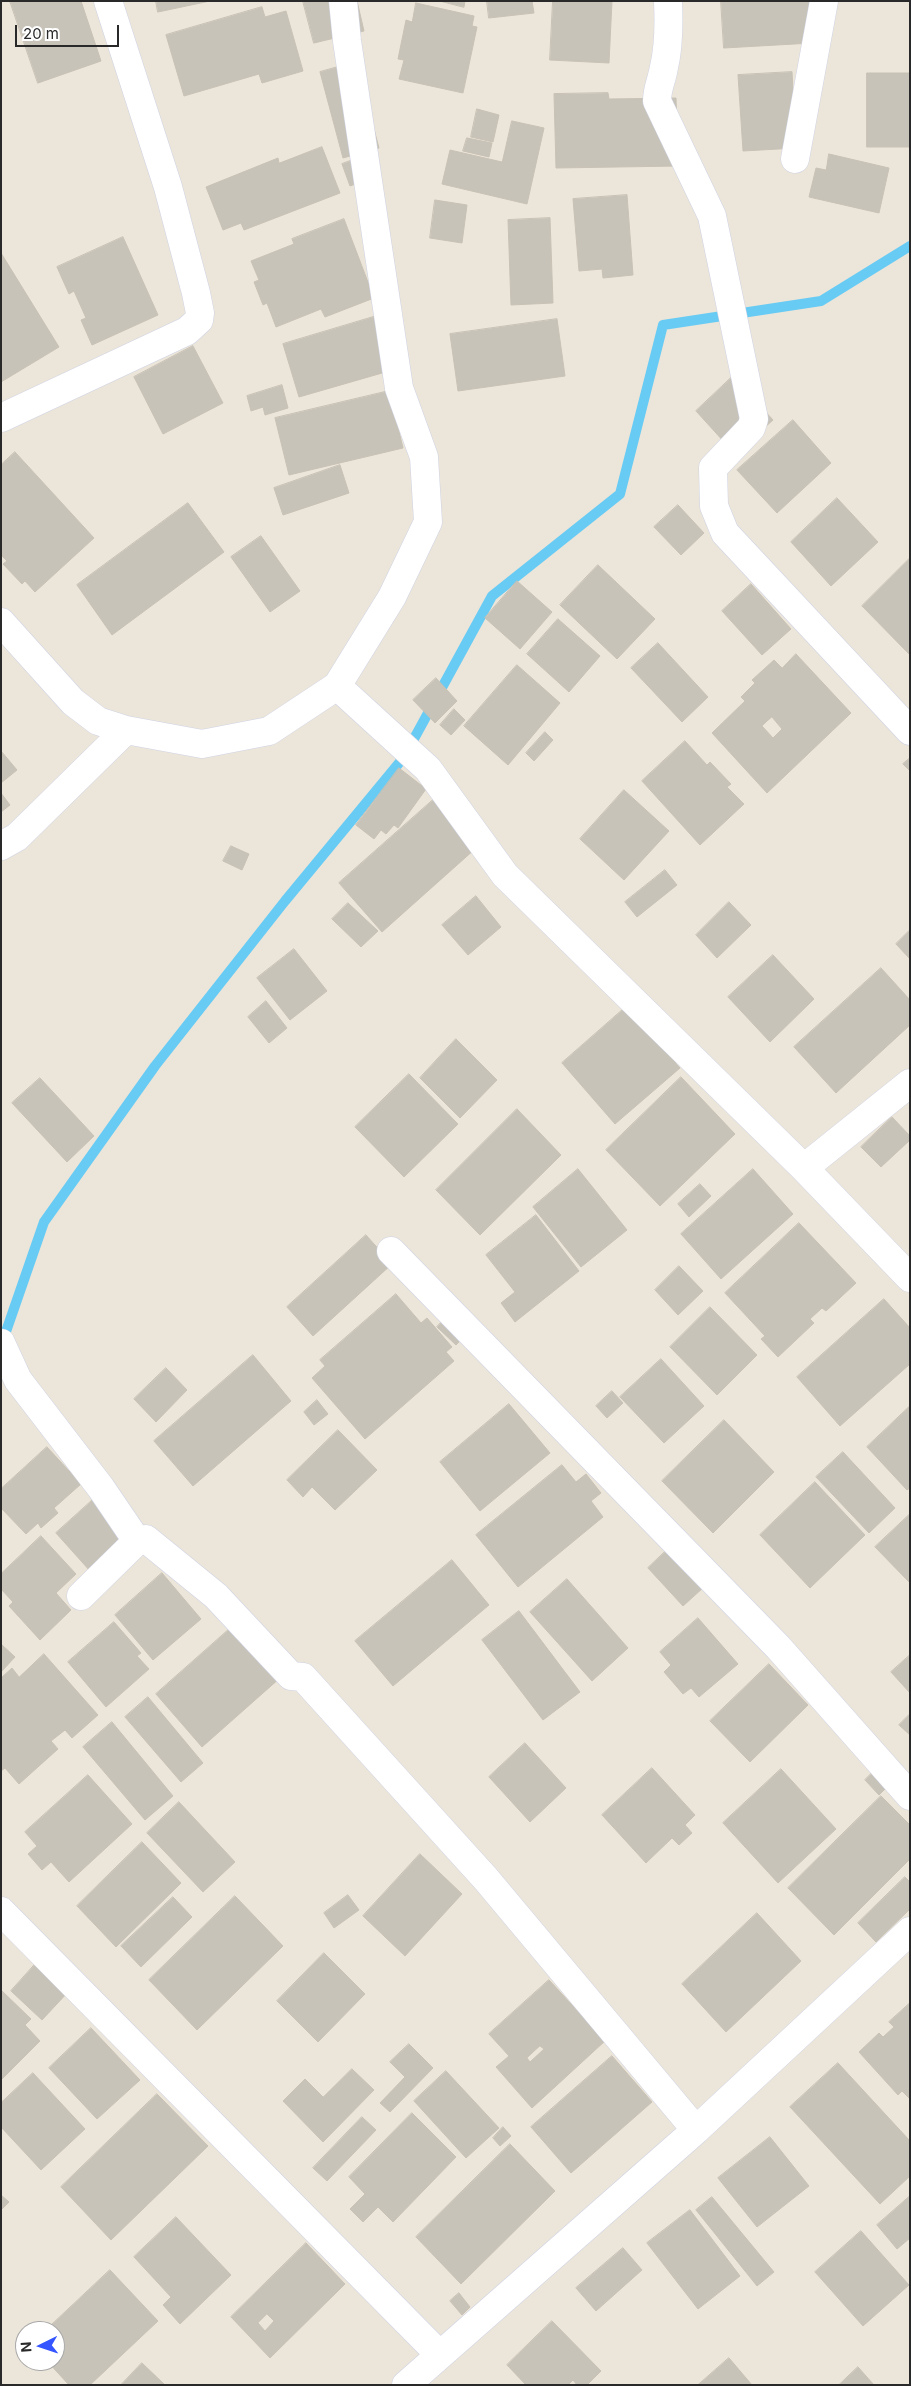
<!DOCTYPE html>
<html>
<head>
<meta charset="utf-8">
<style>
	body { margin:0 }
	#map { position:relative; width:911px; height:2386px; overflow:hidden; background:#ece5da; font-family:Inter,sans-serif }
	canvas { display:block }
	.frame { position:absolute; inset:0; border:2px solid #292929; pointer-events:none }
	.north { position:absolute; left:15px; top:2321px; width:50px; height:50px; box-sizing:border-box; background:#fff; border:1px solid #a9a9a9; border-radius:50%; rotate:266deg; font-size:14px; font-weight:700; line-height:20px; text-align:center; color:#292929 }
	.north::after { content:''; display:block; margin:auto; width:18px; height:22px; background:#3455ff; clip-path:polygon(50% 0,100% 100%,50% 72%,0 100%) }
	.scale { position:absolute; left:15px; top:25px; width:104px; height:22px; box-sizing:border-box; border:2px solid #292929; border-top:0; padding-left:6px; font-size:15px; line-height:18px; white-space:nowrap; color:#292929; -webkit-text-stroke:4px #fff; paint-order:stroke }
</style>
</head>
<body>
<div id="map">
<canvas width="911" height="2386"></canvas>
<div class="frame"></div>
<div class="north">N</div>
<div class="scale">20 m</div>
</div>
<script>
const ctx = document.querySelector('canvas').getContext('2d');
ctx.lineJoin = 'round';
function strokePath(path, color, width, dash) { ctx.strokeStyle = color; ctx.lineWidth = width; ctx.lineCap = dash ? 'butt' : 'round'; ctx.setLineDash(dash || []); ctx.stroke(path); }
function fill(path, color) { ctx.fillStyle = color; ctx.fill(path, 'evenodd'); }
const stream = new Path2D(`
	M2,1343L44,1222L155,1066L285,901L404,757L492,596L620,494L663,325L821,301L910,246`);
const building = new Path2D(`
	M10,1H81L101,61L38,83Z
	M156,1H210L158,12Z
	M303,1H357L364,31L314,43Z
	M440,1H465L464,7Z
	M487,1H532L534,13L489,18Z
	M553,1H612L609,63L550,60Z
	M721,1H810L812,43L724,48Z
	M416,3L474,16L472,26L477,27L463,93L399,79L404,60L398,59L406,20L412,22Z
	M262,7L265,17L286,11L303,71L262,83L259,74L184,96L166,35Z
	M356,62L379,148L343,158L320,72Z
	M792,72L796,148L743,151L738,75Z
	M867,73H910V147H867Z
	M608,93L609,99L676,98L678,166L556,168L554,94Z
	M477,109L499,115L493,142L471,137Z
	M512,121L544,128L527,204L442,184L450,150L502,162Z
	M467,138L492,143L489,157L463,151Z
	M322,147L340,193L244,230L241,223L223,230L206,187L278,158L279,163Z
	M829,154L889,168L879,213L809,197L816,168L826,170Z
	M364,156L372,178L350,186L342,164Z
	M627,195L633,275L603,278L602,269L579,271L573,199Z
	M435,200L467,205L462,243L430,238Z
	M550,218L553,303L511,305L508,220Z
	M344,219L374,298L325,317L321,309L276,327L267,303L263,305L254,282L259,280L251,261L294,244L292,239Z
	M123,237L158,315L92,345L81,320L86,318L74,291L69,294L57,267Z
	M1,253L59,347L1,382Z
	M380,315L396,369L299,397L283,344Z
	M557,319L565,376L458,391L450,334Z
	M193,346L223,403L163,434L134,377Z
	M733,376L773,420L735,454L696,411Z
	M282,385L288,408L265,415L263,407L251,411L247,396Z
	M389,391L403,448L289,475L275,418Z
	M793,420L831,463L777,513L737,470Z
	M15,452L94,538L35,592L25,581L22,584L3,564L7,561L1,555V465Z
	M340,465L349,493L283,515L274,488Z
	M837,498L878,542L831,586L791,542Z
	M188,503L224,552L112,635L77,585Z
	M678,505L704,533L681,555L654,527Z
	M261,536L300,591L270,612L231,557Z
	M910,558V655L862,606Z
	M598,565L655,619L617,659L560,605Z
	M517,581L552,612L520,649L485,618Z
	M751,584L791,629L762,655L722,611Z
	M558,619L600,656L569,692L527,654Z
	M658,643L708,697L682,722L631,668Z
	M796,654L851,713L767,793L712,733L745,701L741,697L755,683L752,680L774,660L782,668ZM772,717L782,729L773,738L762,726Z
	M517,665L560,703L508,765L464,726Z
	M436,678L457,701L435,723L413,700Z
	M454,709L465,720L451,735L440,725Z
	M545,732L553,740L534,761L526,753Z
	M685,741L707,765L710,762L731,784L727,787L744,804L700,845L642,781Z
	M1,751L17,770L1,783Z
	M910,758V771L903,764Z
	M399,768L426,789L398,828L394,825L386,834L381,830L374,839L356,825Z
	M624,790L669,831L624,880L580,839Z
	M1,793L10,805L1,812Z
	M433,800L475,849L382,932L339,883Z
	M231,846L249,854L242,870L223,861Z
	M665,870L677,885L637,917L625,902Z
	M476,896L501,927L468,955L442,925Z
	M729,902L751,925L717,958L696,935Z
	M348,903L378,931L361,947L332,919Z
	M910,930V959L896,944Z
	M294,949L327,991L290,1020L257,978Z
	M773,955L814,999L770,1042L728,997Z
	M881,968L910,1000V1025L836,1093L794,1047Z
	M266,1001L287,1028L269,1043L248,1017Z
	M627,1006L680,1068L615,1124L562,1063Z
	M456,1039L497,1080L460,1118L420,1078Z
	M409,1074L458,1124L404,1177L355,1127Z
	M681,1077L735,1134L660,1206L606,1150Z
	M40,1078L94,1136L67,1162L12,1103Z
	M517,1109L561,1155L480,1235L436,1190Z
	M892,1117L910,1136V1140L881,1167L861,1147Z
	M578,1169L627,1230L581,1267L533,1207Z
	M753,1169L793,1214L721,1279L681,1234Z
	M700,1184L711,1196L689,1217L678,1204Z
	M536,1215L579,1271L515,1322L501,1303L515,1292L486,1255Z
	M799,1223L856,1283L826,1311L822,1308L810,1319L814,1323L778,1357L761,1339L765,1336L725,1293Z
	M366,1235L392,1264L313,1336L287,1307Z
	M679,1266L703,1291L678,1315L655,1290Z
	M396,1294L421,1323L427,1318L452,1347L446,1352L454,1361L365,1439L312,1378L325,1366L320,1360Z
	M884,1299L910,1328V1364L840,1426L797,1377Z
	M710,1307L757,1355L717,1395L670,1347Z
	M453,1310L472,1328L456,1345L437,1327Z
	M253,1355L291,1401L193,1486L154,1441Z
	M661,1359L704,1406L664,1443L620,1397Z
	M166,1368L187,1390L156,1422L134,1399Z
	M612,1391L623,1403L607,1418L596,1406Z
	M317,1400L328,1414L314,1425L304,1412Z
	M509,1404L550,1453L480,1511L440,1462Z
	M910,1406V1488L907,1490L867,1447Z
	M724,1420L774,1472L713,1533L662,1481Z
	M338,1430L377,1470L335,1510L312,1487L303,1497L287,1480Z
	M47,1447L81,1484L54,1508L58,1513L41,1528L38,1523L26,1534L1,1508V1489Z
	M843,1452L895,1508L869,1533L816,1477Z
	M562,1465L576,1482L586,1474L601,1493L591,1501L603,1517L518,1587L476,1535Z
	M815,1482L865,1535L810,1588L760,1535Z
	M97,1496L140,1544L99,1581L56,1533Z
	M910,1514V1583L875,1547Z
	M41,1536L76,1574L56,1593L71,1610L40,1640L9,1606L13,1602L1,1589V1574Z
	M669,1548L704,1587L683,1606L648,1568Z
	M452,1560L489,1605L393,1686L355,1641Z
	M162,1573L201,1619L153,1660L115,1615Z
	M567,1579L628,1648L592,1681L530,1612Z
	M519,1611L580,1692L543,1720L482,1640Z
	M698,1618L738,1664L699,1697L691,1688L683,1694L664,1672L671,1665L660,1652Z
	M114,1622L141,1653L137,1656L149,1669L106,1707L68,1662Z
	M234,1625L280,1678L202,1747L156,1694Z
	M1,1644L15,1657L1,1672Z
	M44,1654L98,1715L72,1738L65,1730L51,1741L58,1749L19,1784L5,1768L1,1771V1678L12,1668L19,1677Z
	M910,1655V1693L891,1672Z
	M769,1664L808,1705L750,1762L710,1721Z
	M148,1697L203,1763L181,1782L125,1717Z
	M910,1714V1735L899,1725Z
	M112,1722L173,1796L145,1820L83,1747Z
	M525,1743L566,1788L530,1822L489,1777Z
	M881,1764L896,1778L879,1795L865,1780Z
	M652,1768L695,1815L685,1825L692,1833L679,1845L672,1838L646,1863L602,1815Z
	M781,1769L836,1829L778,1883L723,1823Z
	M88,1775L132,1824L69,1882L51,1862L42,1870L28,1854L37,1846L25,1832Z
	M881,1796L910,1825V1859L834,1935L788,1888Z
	M179,1802L235,1862L203,1892L147,1833Z
	M142,1842L181,1883L116,1947L77,1906Z
	M420,1854L462,1894L405,1956L363,1916Z
	M905,1877L910,1882V1909L876,1942L858,1923Z
	M348,1895L359,1910L334,1928L324,1913Z
	M235,1896L283,1946L197,2030L149,1980Z
	M173,1897L192,1917L141,1967L121,1946Z
	M757,1913L801,1961L726,2032L682,1984Z
	M324,1953L365,1994L318,2042L277,2001Z
	M38,1961L69,1991L42,2020L11,1991Z
	M549,1980L605,2041L532,2108L496,2067L509,2056L489,2034ZM540,2046L544,2049L530,2062L527,2058Z
	M1,1990L31,2019L25,2025L40,2041L1,2080Z
	M910,2003V2099L902,2091L898,2095L859,2052L879,2033L883,2037L894,2027L889,2022Z
	M91,2028L140,2080L97,2119L49,2068Z
	M409,2044L433,2068L390,2112L380,2103L405,2077L390,2062Z
	M612,2056L652,2102L571,2173L531,2127Z
	M838,2063L910,2141V2176L880,2204L790,2107Z
	M352,2069L374,2090L323,2142L283,2101L305,2079L323,2097Z
	M446,2071L499,2128L466,2158L414,2101Z
	M33,2073L85,2129L41,2170L1,2127V2103Z
	M157,2094L208,2146L111,2240L61,2187Z
	M412,2113L456,2157L393,2222L378,2207L363,2222L350,2209L365,2194L349,2177Z
	M362,2117L376,2130L327,2181L313,2168Z
	M503,2127L511,2136L500,2146L493,2138Z
	M770,2137L809,2186L757,2227L718,2178Z
	M510,2144L555,2191L461,2284L416,2237Z
	M1,2195L9,2202L1,2210Z
	M910,2196V2238L897,2249L877,2225Z
	M712,2197L774,2272L757,2286L696,2210Z
	M690,2210L740,2276L698,2309L647,2243Z
	M176,2217L231,2275L180,2324L163,2305L171,2297L134,2257Z
	M861,2231L909,2285L863,2326L815,2272Z
	M306,2243L345,2284L270,2358L231,2317ZM267,2314L274,2321L265,2331L258,2323Z
	M623,2248L642,2270L596,2311L576,2288Z
	M110,2270L158,2321L90,2385H69L47,2361H55V2331H45Z
	M459,2293L470,2307L462,2315L450,2301Z
	M552,2321L601,2371L587,2385H577L573,2380L568,2385H526L507,2365Z
	M729,2358L752,2385H698Z
	M142,2363L165,2385H121Z
	M858,2367L874,2385H839Z`);
const minor = new Path2D(`
	M668,1C669,23 669,46 664,67C662,80 657,88 657,101L712,216L754,419L751,428L713,468L714,506L725,533L910,731
	M795,159L824,1
	M1,418L187,331L199,320L200,313L196,293L168,187L108,1
	M1,622L73,702L98,721L126,730L202,744L269,731L337,686L392,597L428,522L424,457L399,388L347,41L343,1
	M337,686L428,769L505,875L804,1168L910,1278
	M1,846L17,837L126,730
	M804,1168L910,1083
	M391,1251L778,1647L910,1796
	M1,1343L18,1380L101,1488L137,1541
	M81,1596L137,1541L146,1539L216,1596L291,1676L303,1677L486,1879L696,2130
	M1,1911L440,2355
	M406,2385L696,2130L910,1931`);
strokePath(stream, '#67cbf4', 10);
fill(building, '#c7c3b9');
strokePath(building, '#c8c1b4', 1);
strokePath(minor, '#cfd3e3', 29);
strokePath(minor, '#fff', 28);
</script>
</body>
</html>
